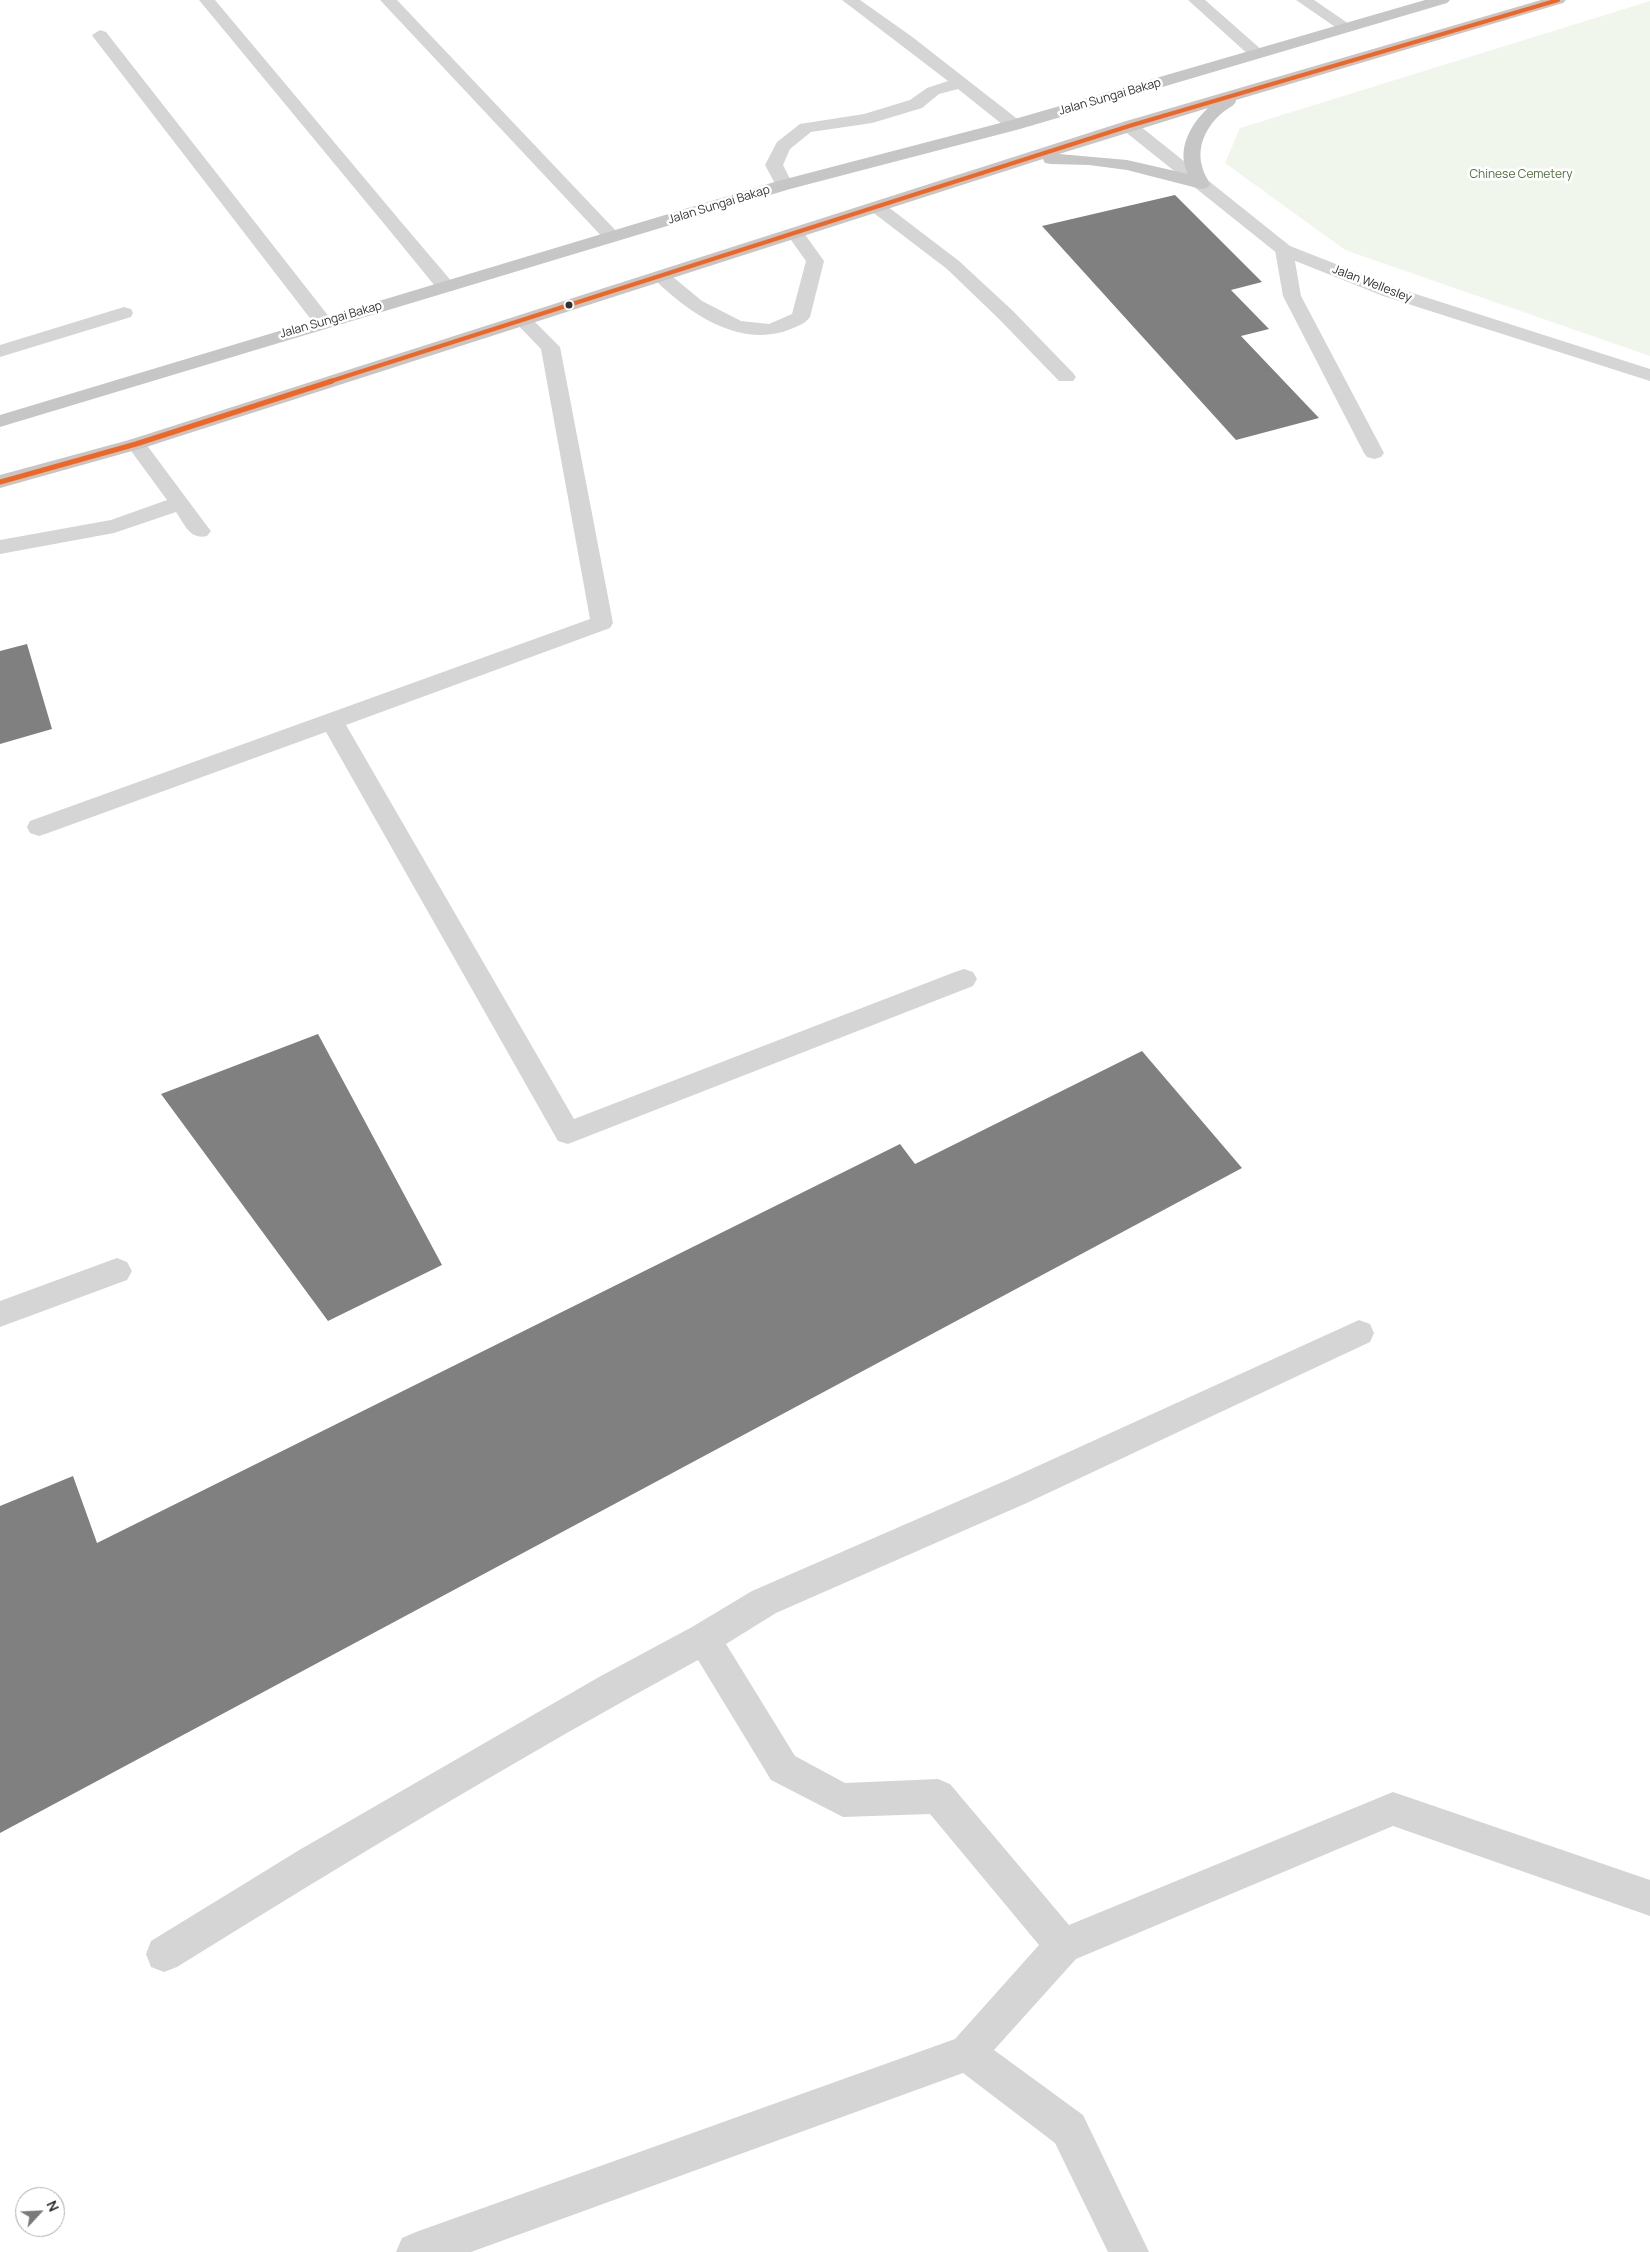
<!DOCTYPE html>
<html>
<head>
<meta charset="utf-8">
<style>
	body { margin:0 }
	#map { position:relative; width:1650px; height:2252px; overflow:hidden; background:#fff; font-family:Manrope,sans-serif }
	canvas { display:block }
	.north { position:absolute; left:15px; top:2187px; width:50px; height:50px; box-sizing:border-box; background:#fff; border:1px solid #adadad; border-radius:50%; rotate:65deg; font-size:14px; font-weight:700; line-height:20px; text-align:center; color:#313131 }
	.north::after { content:''; display:block; margin:auto; width:18px; height:22px; background:#797979; clip-path:polygon(50% 0,100% 100%,50% 72%,0 100%) }
</style>
</head>
<body>
<div id="map">
<canvas width="1650" height="2252"></canvas>
<div class="north">N</div>
</div>
<script>
const ctx = document.querySelector('canvas').getContext('2d');
ctx.lineJoin = 'round';
function fill(path, color) { ctx.fillStyle = color; ctx.fill(path, 'evenodd'); }
function strokePath(path, color, width, dash) { ctx.strokeStyle = color; ctx.lineWidth = width; ctx.lineCap = dash ? 'butt' : 'round'; ctx.setLineDash(dash || []); ctx.stroke(path); }
function write(font, color, halo, rows, align = 'center') {
  ctx.font = font + ' Manrope,sans-serif'; ctx.lineWidth = 5; ctx.setLineDash([]); ctx.textBaseline = 'middle'; ctx.strokeStyle = halo; ctx.fillStyle = color; for (const [text, x, y, turn = 0] of rows) {
    ctx.save(); ctx.translate(x, y); ctx.rotate((+turn || 0) * Math.PI / 180); ctx.textAlign = isNaN(turn) ? turn : align; if (halo) ctx.strokeText(text, 0, 0); ctx.fillText(text, 0, 0); ctx.restore();
  }
}
const green = new Path2D(`
	M1650,1V356L1345,250L1225,163L1240,128Z`);
const building = new Path2D(`
	M1175,195L1262,282L1231,290L1269,329L1241,336L1319,418L1236,440L1042,226Z
	M27,644L52,729L0,744V651Z
	M318,1034L442,1265L328,1321L161,1094Z
	M1142,1051L1242,1168L0,1833V1506L73,1476L97,1543L900,1144L915,1164Z`);
const service = new Path2D(`
	M199,0H215L407,229L410,233L407,237H395Z
	M380,0H397L618,233L621,237L618,241H606Z
	M842,0H860L911,36L1020,121L1022,125L1020,129H1008L958,89L939,94L922,108L872,123L811,132L790,149L783,165L793,185L790,189H778L765,165L777,142L800,124L864,114L910,100L927,88L948,81Z
	M1188,0H1205L1263,51L1265,54L1263,57H1251Z
	M100,30L106,32L330,318L332,322L330,326H316L94,38L92,35Z
	M877,202L883,203L959,261L1013,311L1073,373L1076,377L1073,381H1059L999,319L947,269L871,211L868,207L871,203Z
	M795,228L801,229L824,261L810,317C806,323 798,326 791,329C750,346 706,324 674,297C667,291 658,284 652,276L655,272H667L702,301L741,321L769,324L792,314L806,261L786,233L789,229Z
	M1284,245L1290,246L1293,250L1301,296L1384,453L1381,457L1374,459L1367,457L1364,453L1283,296L1275,250L1278,246Z
	M124,307L131,309L133,313L131,317L0,357V345Z
	M523,315L530,317L560,347L613,623L610,628L346,725L574,1119L955,972L964,969L973,972L977,979L973,986L568,1144L558,1141L326,732L48,833L39,836L30,833L27,827L30,821L590,619L541,349L514,321L516,317Z
	M136,438L143,440L207,526L211,531L207,536C190,540 185,525 176,512L114,533L0,554V540L111,520L167,500L126,444L129,440Z
	M117,1258L127,1262L132,1271L127,1280L0,1327V1301Z`);
const minor = new Path2D(`
	M1296,0H1314L1355,28L1353,31H1341Z
	M401,228L407,229L453,283L455,287L453,291H439L395,237L392,233L395,229Z
	M1359,1320L1370,1324L1374,1333L1370,1342L1029,1502L776,1613L726,1644L795,1756L845,1783L938,1779L950,1784L1069,1925L1393,1792L1650,1880V1916L1393,1826L1076,1959L994,2050L1083,2115L1149,2252H1108L1055,2143L963,2073L471,2252H396L402,2238L416,2232L955,2039L1039,1945L930,1814L843,1817L771,1780L698,1660C521,1756 348,1861 177,1967L164,1972L151,1967L146,1954L151,1941L301,1849L599,1677L692,1627L752,1591L1007,1480Z`);
const tertiary = new Path2D(`
	M1129,121L1135,122L1290,246L1397,288L1650,369V381L1383,296L1278,254L1123,130L1121,126L1123,122Z`);
const trunk = new Path2D(`
	M1425,0H1450L1447,3L1020,129L790,189L0,427V415L778,181L1008,121Z
	M1541,0H1566L1563,3L1236,100C1236,105 1231,106 1226,110C1209,122 1196,144 1202,166C1203,172 1207,178 1210,184L1207,188L1201,189L1127,170L1089,165L1051,164L1045,163L1043,159L143,448L0,488V475L129,440L1123,122ZM1208,108C1190,125 1176,150 1188,174L1127,160L1059,154Z`);
const bus1Far1 = new Path2D(`
	M328,382L1129,126L1558,0`);
const bus1 = new Path2D(`
	M0,482L136,444L332,381`);
const markers = [
	[569,305,4.5,"#313131"]
];
const farStreetnames = [
	["Jalan Sungai Bakap",1110,97,-16],
	["Jalan Sungai Bakap",719,205,-17],
	["Jalan Wellesley",1372,284,21],
	["Jalan Sungai Bakap",331,320,-16]
];
const farParknames = [
	["Chinese Cemetery",1521,175]
];
fill(green, '#f1f6ed');
fill(building, '#808080');
fill(service, '#d5d5d5');
fill(minor, '#d5d5d5');
fill(tertiary, '#d5d5d5');
fill(trunk, '#c6c6c6');
strokePath(bus1Far1, '#f26522', 4);
strokePath(bus1, '#f26522', 5);
for (const [x, y, r, color] of markers) { const dot = new Path2D(); dot.arc(x, y, r, 0, 2 * Math.PI); ctx.fillStyle = color; ctx.fill(dot); strokePath(dot, '#fff', 2); }
write('12px', '#313131', '#fff', farStreetnames);
write('12px', '#4f703b', '#fff', farParknames);
</script>
</body>
</html>
